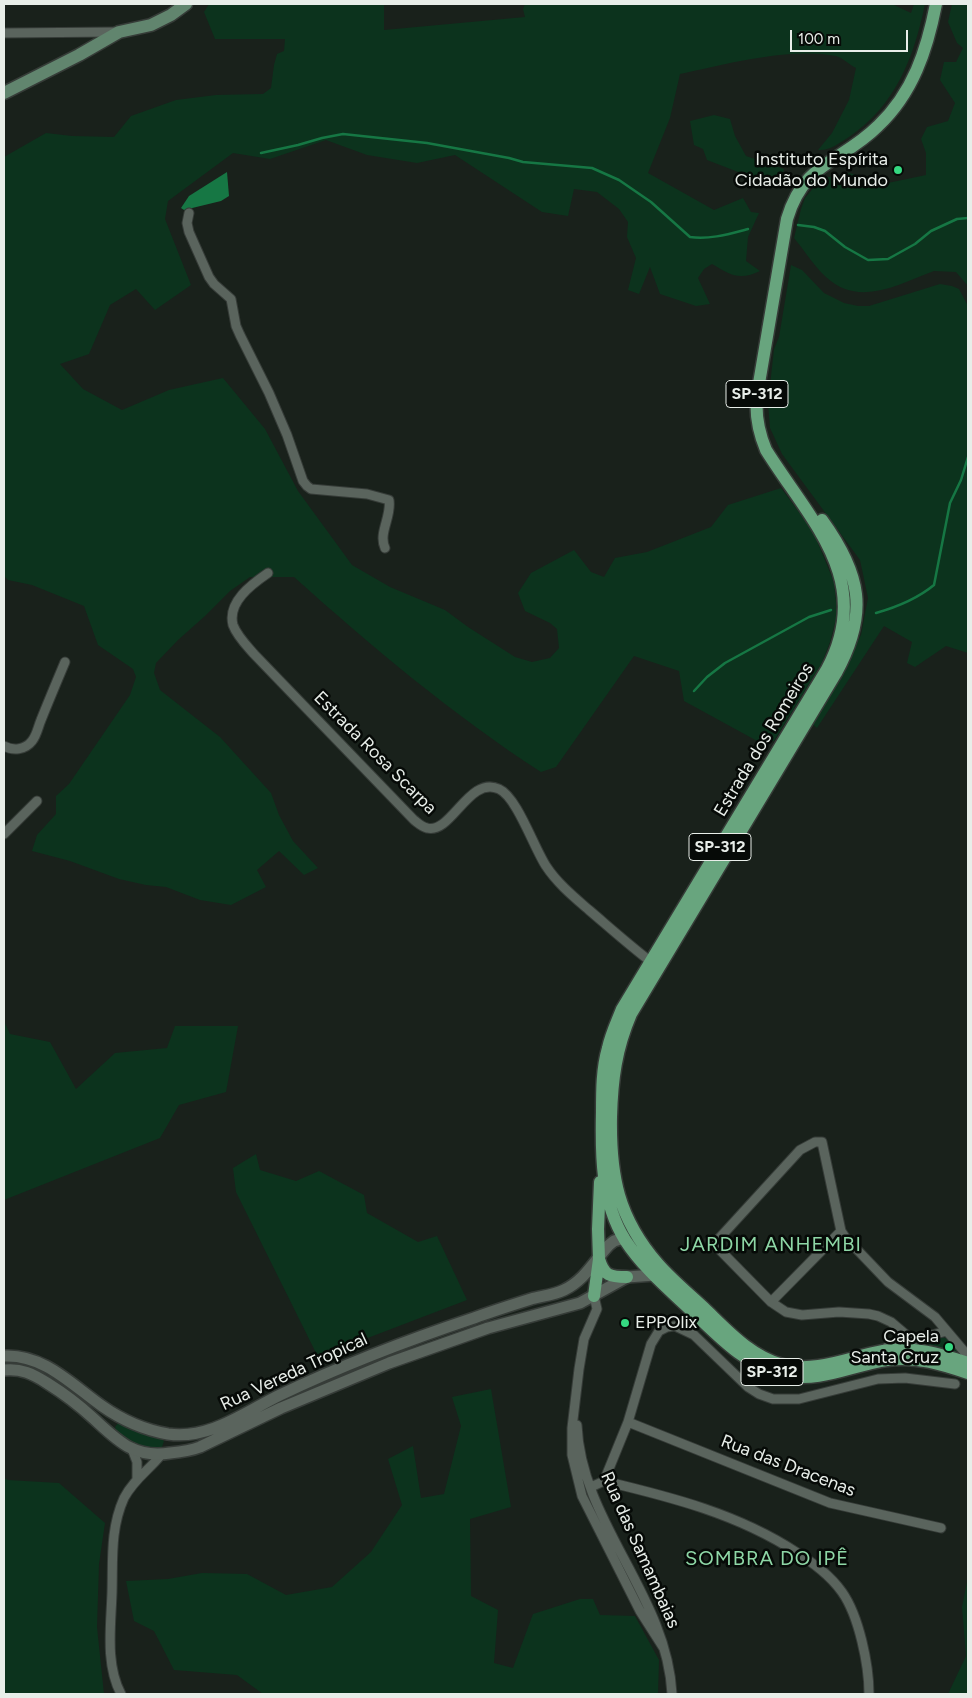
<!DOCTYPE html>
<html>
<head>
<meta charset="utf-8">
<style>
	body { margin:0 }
	#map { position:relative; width:972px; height:1698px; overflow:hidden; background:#19211b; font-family:Figtree,sans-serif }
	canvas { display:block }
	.frame { position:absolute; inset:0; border:5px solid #e8eee9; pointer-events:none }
	.scale { position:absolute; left:790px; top:30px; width:118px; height:22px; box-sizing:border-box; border:2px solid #e8eee9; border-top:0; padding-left:6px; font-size:15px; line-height:18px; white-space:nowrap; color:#e8eee9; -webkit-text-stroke:4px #060a07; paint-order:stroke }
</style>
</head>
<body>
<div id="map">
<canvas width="972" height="1698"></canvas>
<div class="frame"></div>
<div class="scale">100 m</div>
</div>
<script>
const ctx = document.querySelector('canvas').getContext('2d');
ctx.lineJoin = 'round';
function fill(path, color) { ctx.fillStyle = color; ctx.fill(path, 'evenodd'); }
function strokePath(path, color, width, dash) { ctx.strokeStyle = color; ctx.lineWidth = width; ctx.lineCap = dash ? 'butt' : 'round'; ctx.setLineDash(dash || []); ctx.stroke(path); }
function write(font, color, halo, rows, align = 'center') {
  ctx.font = font + ' Figtree,sans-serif'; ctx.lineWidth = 5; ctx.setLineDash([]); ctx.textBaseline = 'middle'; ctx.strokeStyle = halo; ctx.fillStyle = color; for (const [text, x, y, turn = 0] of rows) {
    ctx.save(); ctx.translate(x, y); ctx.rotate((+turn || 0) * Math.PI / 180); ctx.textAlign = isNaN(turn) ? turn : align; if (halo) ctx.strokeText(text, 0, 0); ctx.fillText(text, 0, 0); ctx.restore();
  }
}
const green = new Path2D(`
	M209,4H384V30L525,17L523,9L525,4H583V5H591L592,4H892L911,13L914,4H925C914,57 896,105 849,137C839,143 830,151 818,150L832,133L849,100L856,68C850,65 843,58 836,56C789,47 727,64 680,74L670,118L648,173L714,210L743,198L751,212L759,213L748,237L746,261L760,271C739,281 731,275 712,264L704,269L698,278L710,304L696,306L660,294L650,267L639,294L628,290L636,258L627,237L628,222L619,209L597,192L574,189L568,216L542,212L455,155L417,163L367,155L326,140L270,159L233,153L168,201L165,219L191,285L155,310L136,289L110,305L89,354L60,364L83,389L122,410L169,390L223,378L265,429L298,491L352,565L390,587L445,610L468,627L515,657L532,662L550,658L559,648L557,629L550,623L525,611L518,593L531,573L574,550L591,572L604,577L615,558L647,552L711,527L728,505L781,488L813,531L834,582L836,602V619L830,642L822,663L774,741L759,742L684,701L679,671L634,656L556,767L541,772C453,715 372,647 294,577H250L230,591L205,616L178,640L156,663L154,673L160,690L220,737L271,793L279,815L293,841L318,868L304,875L279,851L257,870L266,887L231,905L200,900L166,887L146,885L119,879L70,861L32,851L37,835L56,814V796L69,784L130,695L136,677L133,669L98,645L84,606L32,585L8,580L4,576V157L46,133L72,136L114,137L131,116L176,100L216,95L263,94L271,88L274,65L277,54L284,51L285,39H215L204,12Z
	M952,4H968V286L956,272L934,271C899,284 859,308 826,277C814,266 804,250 794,238L801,209L805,198L815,186L824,178L850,173L883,184L926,175V153L921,139L927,127L948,121L955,103L940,80L944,62H956L963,48L957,43L948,22Z
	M714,115L730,119L735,136L746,156L784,169L781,180L772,185L707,160L703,149L694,145L690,121Z
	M791,265L802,270L824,293L844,303L858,306H869L940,284L952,286L959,289L968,306V653L946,646L915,667L907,663L912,642L884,626L817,728L811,723L861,635L868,598L860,560L782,454L770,428L768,403L774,349L779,337Z
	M4,1021L10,1034L50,1042L76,1089L115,1053L167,1048L175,1026H238L226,1092L179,1105L160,1138L4,1200Z
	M256,1154L260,1170L296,1181L319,1171L364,1195L367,1213L418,1242L437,1236L467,1300L318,1357L236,1192L233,1168Z
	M942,1337L949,1339L958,1351L957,1354L910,1345Z
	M491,1389L511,1507L470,1519L471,1596L498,1610L494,1663L513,1668L533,1614L580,1599H593L600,1615L635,1616L659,1660L658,1694H263L237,1675L174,1670L154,1631L134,1621L126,1581L168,1579L202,1573L247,1574L286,1595L332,1587L371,1552L402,1505L388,1459L413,1446L421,1498L444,1494L461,1426L452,1397Z
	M119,1422L162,1439L164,1441L162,1447L160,1450C145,1447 119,1444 115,1427Z
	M4,1478L8,1480L59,1483L105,1523L99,1564L97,1627L104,1694H4Z
	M968,1577V1694H948L966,1656L962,1607Z`);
const water = new Path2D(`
	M227,172L229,196L221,201L184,210L181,208L189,196Z`);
const stream = new Path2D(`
	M261,153L298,145L322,138L343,134L427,143L509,158L523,162L592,168L619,180L651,202L690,237C709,240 729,234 748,229
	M798,225L814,227L825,231L845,247L868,260L888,259L915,244L931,231L957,219L968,218
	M876,613C897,607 917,599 934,585L950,503L961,480L968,457
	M694,691L707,677L725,663L809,617L831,610`);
const minor = new Path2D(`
	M4,33L116,32
	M189,213L187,223L189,232L209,277L214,284L231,299L236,326L240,335L269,393L287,435L303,481L307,486L311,489L367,494L389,500C392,516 378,533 385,548
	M268,573C252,584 227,602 233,625C237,636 247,646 254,654L414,820C418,823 422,827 427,828C451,835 469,775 499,789C517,797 534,848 546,866C557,883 574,897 589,910C609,927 629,945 650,961
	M4,746C13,751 25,750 32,741C37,735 38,727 41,720C49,700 57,681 65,662
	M4,834L37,801
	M710,1240L771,1302L786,1312L802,1315L839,1312L869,1314L878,1316L891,1322L911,1339
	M714,1244L800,1150L815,1142H822L841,1231L845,1237L888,1282L935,1317L968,1356
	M594,1296L597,1309L584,1339L579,1369L572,1428V1455L582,1496L640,1611L663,1647
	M771,1302L841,1231
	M887,1347L947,1331
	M628,1422L830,1503L941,1528
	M577,1425C581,1523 667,1595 672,1694
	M132,1449L137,1462V1478
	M604,1481C671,1497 738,1514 796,1552C813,1563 830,1575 842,1592C859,1616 869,1665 869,1694
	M591,1487L604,1481L628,1422L651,1344L659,1331L667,1327L675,1326L694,1335L748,1387L759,1394L773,1399H799L878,1379L905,1378L955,1384
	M121,1694C105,1664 111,1626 112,1592C113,1560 110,1529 124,1498C134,1479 148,1471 161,1455`);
const tertiary = new Path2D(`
	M4,1356C44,1354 72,1385 102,1406C122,1420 145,1430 168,1434C210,1440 245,1412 280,1395C343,1365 408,1340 474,1318C493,1311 512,1305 531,1299C542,1296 554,1295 564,1290C585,1280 594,1261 609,1245L614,1241L624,1238
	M4,1370C21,1368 33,1374 47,1383C63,1393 79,1405 93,1418C117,1440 134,1459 170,1453C180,1452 190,1451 200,1447L281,1408L389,1363L488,1328L580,1303L627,1277L655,1275`);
const secondary = new Path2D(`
	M4,93L79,55L119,32L151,25L171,15L186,4`);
const primary = new Path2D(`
	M936,4C927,50 913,93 878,126C841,163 804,161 787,219L757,395C755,415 758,431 766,450C811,522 875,580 827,669L622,1009C617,1022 611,1034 608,1048C602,1069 602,1090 602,1112C601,1155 601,1201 625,1240C643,1268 671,1291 695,1314C720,1338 748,1367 784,1375C820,1383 852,1365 887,1360C916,1356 941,1364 968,1373
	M822,520C861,574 869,613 836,673L631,1014C616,1049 612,1079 611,1117C610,1176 618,1218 658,1264C672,1280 689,1294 704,1308C727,1330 751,1357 783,1365C818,1373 849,1357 883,1351C913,1346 940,1354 968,1363
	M599,1259C604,1276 610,1277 627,1277
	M594,1296L599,1259L598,1229L600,1182`);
const markers = [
	[898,170,5,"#35d881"],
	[625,1323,5,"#35d881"],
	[949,1347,5,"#35d881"]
];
const shields = [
	[757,394,62],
	[720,847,62],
	[772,1372,62]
];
const shieldNames = [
	["SP-312",757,394],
	["SP-312",720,847],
	["SP-312",772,1372]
];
const poiNames = [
	["Instituto Espírita",888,160],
	["Cidadão do Mundo",888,181],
	["EPPOlix",635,1323,"left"],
	["Capela",939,1337],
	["Santa Cruz",939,1358]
];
const streetNames = [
	["Estrada dos Romeiros",764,740,-59],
	["Estrada Rosa Scarpa",375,753,45],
	["Rua Vereda Tropical",294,1372,-25],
	["Rua das Dracenas",788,1466,21],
	["Rua das Samambaias",640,1550,66]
];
const quarterNames = [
	["JARDIM ANHEMBI",771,1245],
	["SOMBRA DO IPÊ",767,1559]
];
fill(green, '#0c331d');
fill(water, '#167744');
strokePath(stream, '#167744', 2.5);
strokePath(minor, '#363c38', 11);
strokePath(tertiary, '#363c38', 14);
strokePath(secondary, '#363c38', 15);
strokePath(primary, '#363c38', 15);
strokePath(minor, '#5a645d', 9);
strokePath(tertiary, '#5a645d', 11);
strokePath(secondary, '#61856e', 12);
strokePath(primary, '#68a57e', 12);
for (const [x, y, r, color] of markers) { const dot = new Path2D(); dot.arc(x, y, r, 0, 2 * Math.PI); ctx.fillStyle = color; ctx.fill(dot); strokePath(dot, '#060a07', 2); }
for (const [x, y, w] of shields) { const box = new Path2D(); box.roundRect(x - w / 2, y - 13.5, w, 27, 4); ctx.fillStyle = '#060a07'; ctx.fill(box); strokePath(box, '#e8eee9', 1); }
write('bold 16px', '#e8eee9', null, shieldNames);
write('18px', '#e8eee9', '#060a07', poiNames, 'right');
write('18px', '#e8eee9', '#060a07', streetNames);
ctx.letterSpacing = '1px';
write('20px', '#8ed7a6', '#060a07', quarterNames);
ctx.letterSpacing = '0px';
</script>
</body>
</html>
